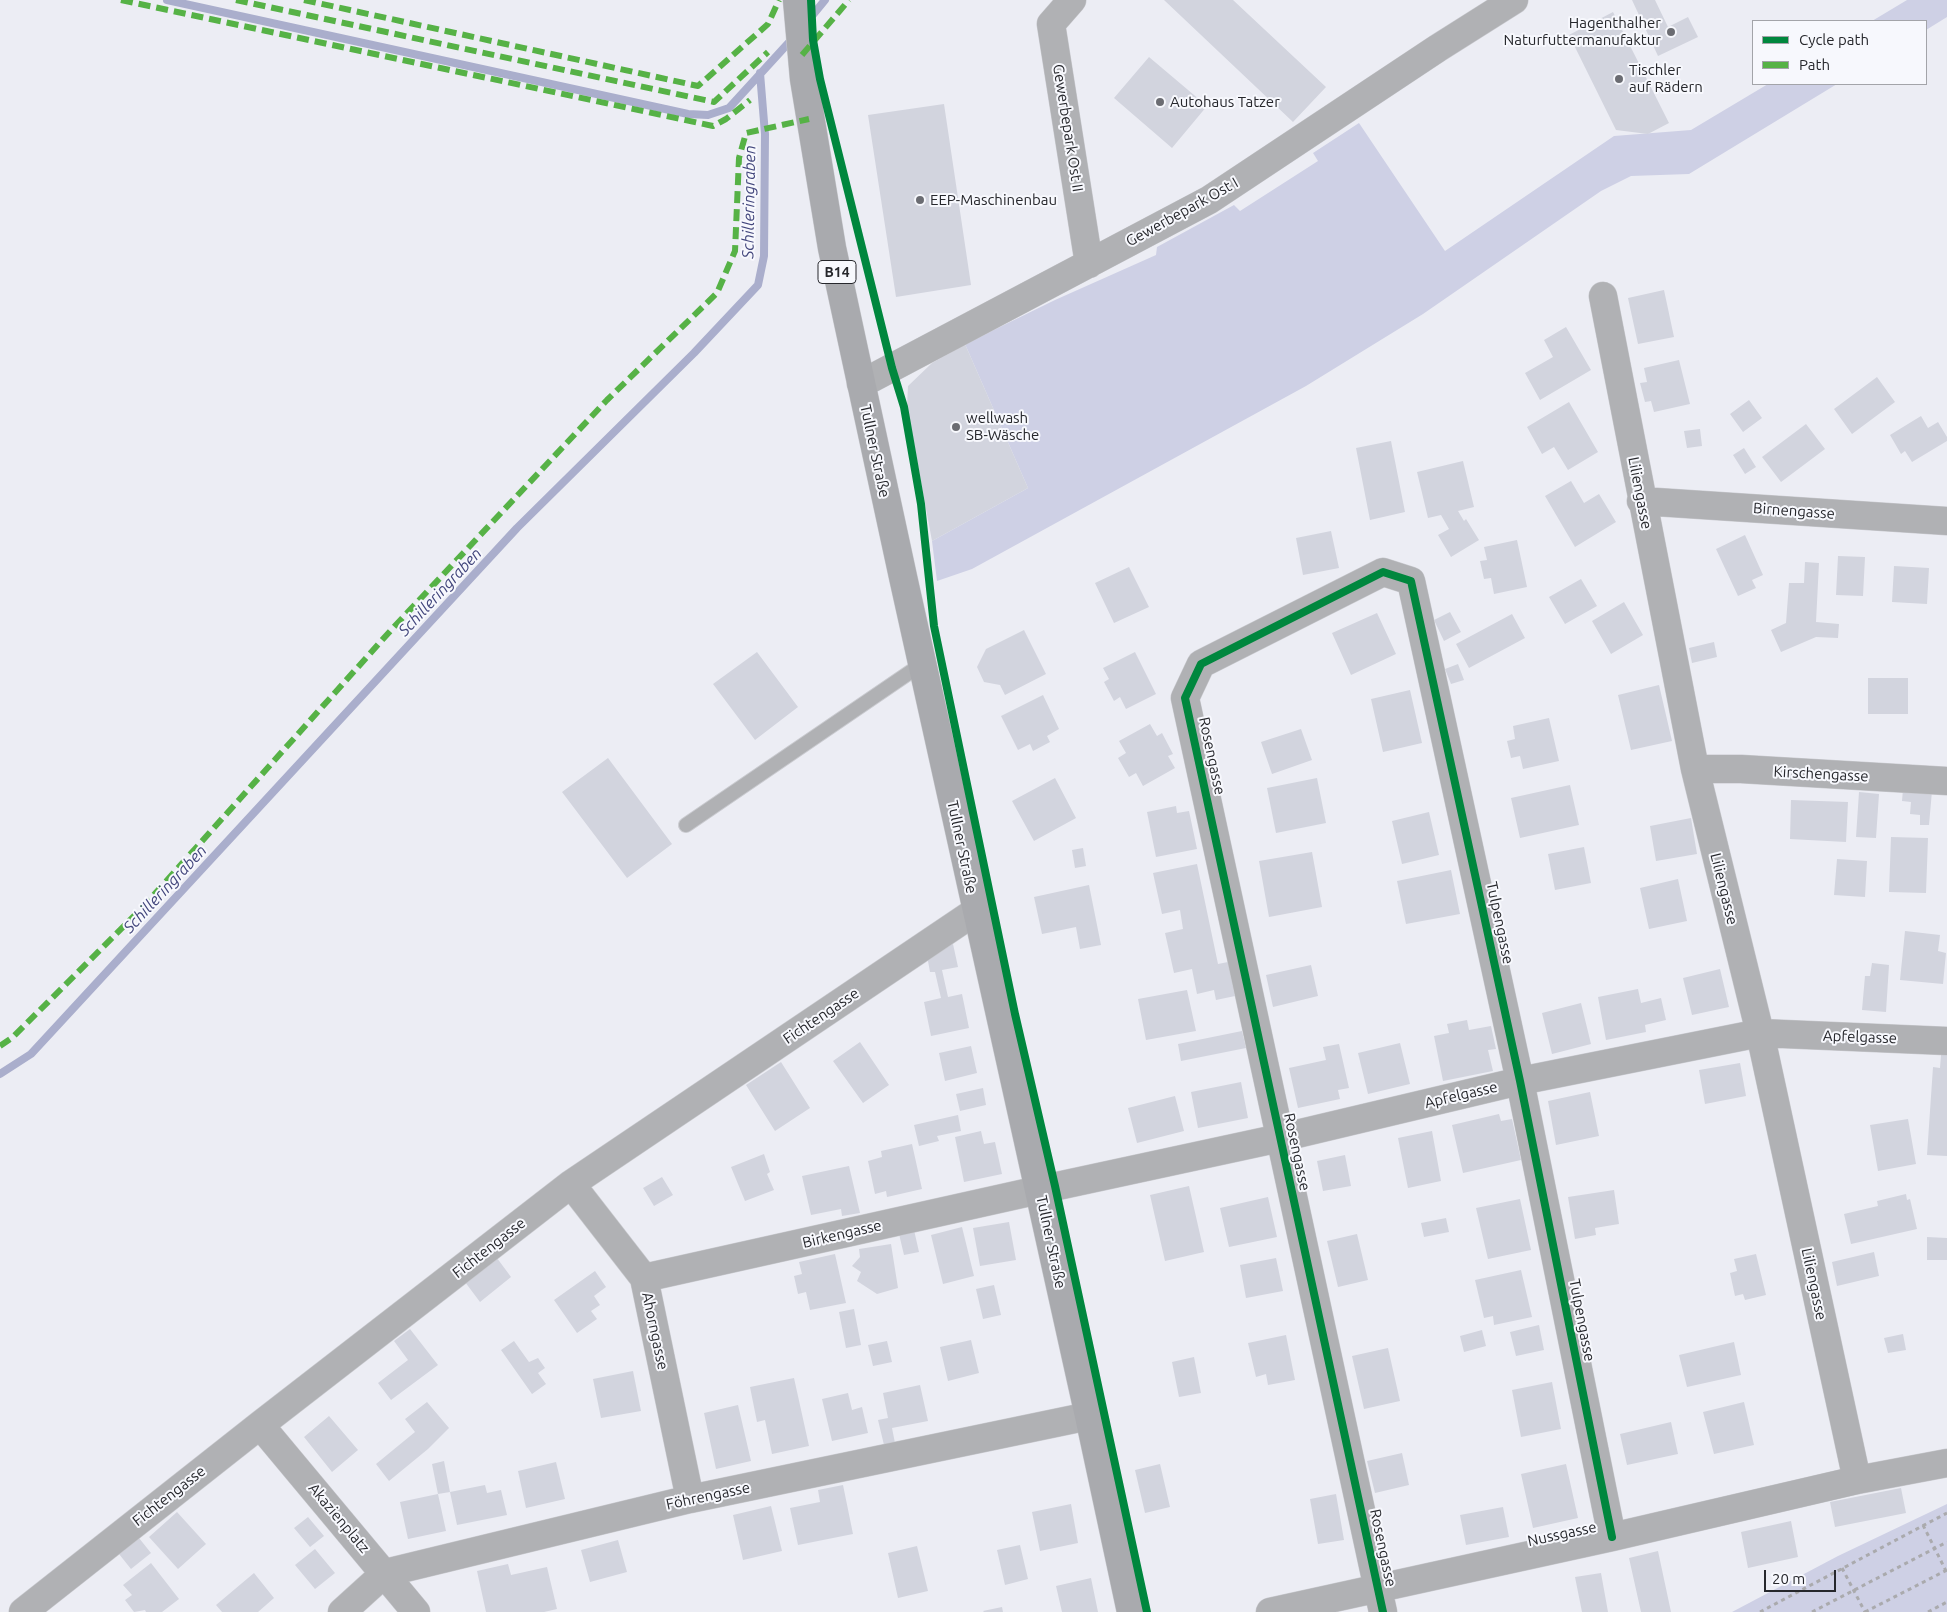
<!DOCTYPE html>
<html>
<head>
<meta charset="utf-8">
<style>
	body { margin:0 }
	#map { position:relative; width:1947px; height:1612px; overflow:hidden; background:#ecedf4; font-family:Ubuntu,sans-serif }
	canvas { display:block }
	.legend { position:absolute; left:1752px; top:20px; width:175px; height:65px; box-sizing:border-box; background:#f7f8fd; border:1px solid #a3a4a9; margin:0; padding:6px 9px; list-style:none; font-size:15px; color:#26272c }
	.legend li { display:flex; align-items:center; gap:10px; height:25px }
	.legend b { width:25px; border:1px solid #a3a4a9 }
	.scale { position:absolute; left:1764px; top:1570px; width:72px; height:22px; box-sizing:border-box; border:2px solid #26272c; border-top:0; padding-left:6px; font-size:15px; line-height:18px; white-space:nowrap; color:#26272c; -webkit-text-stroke:4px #f7f8fd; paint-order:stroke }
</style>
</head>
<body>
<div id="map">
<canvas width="1947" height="1612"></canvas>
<ul class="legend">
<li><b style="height:6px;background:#00873e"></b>Cycle path</li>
<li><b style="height:6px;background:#56b246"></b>Path</li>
</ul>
<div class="scale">20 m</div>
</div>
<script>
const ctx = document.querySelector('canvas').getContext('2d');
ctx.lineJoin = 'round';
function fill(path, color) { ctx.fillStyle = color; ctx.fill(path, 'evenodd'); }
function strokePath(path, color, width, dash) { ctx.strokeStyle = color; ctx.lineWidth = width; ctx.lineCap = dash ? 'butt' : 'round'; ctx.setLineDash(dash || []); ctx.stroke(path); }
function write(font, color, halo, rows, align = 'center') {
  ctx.font = font + ' Ubuntu,sans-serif'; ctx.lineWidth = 4; ctx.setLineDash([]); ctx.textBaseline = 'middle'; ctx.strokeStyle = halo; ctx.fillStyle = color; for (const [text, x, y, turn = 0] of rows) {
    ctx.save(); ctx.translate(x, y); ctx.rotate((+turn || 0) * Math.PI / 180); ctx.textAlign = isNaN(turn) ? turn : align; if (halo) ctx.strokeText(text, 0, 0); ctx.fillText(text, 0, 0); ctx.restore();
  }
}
const green = new Path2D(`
	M1907,0H1947V17L1926,30V21H1872Z
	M1768,84H1837L1689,174L1631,176L1601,191L1423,314L1306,386L972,569L937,581L932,541L1028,488L965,344L1055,300L1156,255L1157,247L1234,205L1240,211L1318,161L1313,153L1359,123L1445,251L1614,136L1691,130Z
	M1947,1504V1612H1732L1838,1556Z`);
const stream = new Path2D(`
	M167,0L688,114L708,115L729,108L793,38
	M807,22L825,0
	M0,1074L31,1054L517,528L694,353L758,285L764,256L765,134L760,73`);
const building = new Path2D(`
	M1164,0H1233L1326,87L1293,122Z
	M1632,0H1655L1668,27L1688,17L1698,37L1658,56Z
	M1613,12L1669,123L1648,134L1616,130L1569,35Z
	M1149,57L1207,106L1172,148L1114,98Z
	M944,104L971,285L896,297L868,115Z
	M1664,290L1674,337L1638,344L1628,298Z
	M1566,327L1591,370L1540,400L1525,373L1553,357L1544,340Z
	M965,344L1028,488L932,541L907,406L908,386L932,363Z
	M1679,360L1690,404L1654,412L1651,401L1645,402L1640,383L1647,382L1644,368Z
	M1877,377L1895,402L1852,434L1834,409Z
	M1749,400L1762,418L1743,432L1730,414Z
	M1569,402L1598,452L1568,470L1554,447L1542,454L1527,427Z
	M1921,416L1928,428L1938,422L1947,437V441L1912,462L1905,451L1901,454L1890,435Z
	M1806,424L1825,449L1781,482L1762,457Z
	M1700,429L1702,446L1687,448L1684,431Z
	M1391,441L1405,512L1370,520L1356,448Z
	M1744,448L1756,467L1745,474L1733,455Z
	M1463,461L1474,507L1458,511L1464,521L1466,519L1479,540L1451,557L1438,535L1449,529L1441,515L1428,518L1417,472Z
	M1571,481L1584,503L1599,494L1616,522L1575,547L1545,496Z
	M1331,531L1339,568L1303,575L1296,538Z
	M1745,535L1763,575L1752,580L1756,588L1738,596L1716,549Z
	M1517,540L1527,587L1494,594L1491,578L1484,579L1480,561L1487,560L1484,547Z
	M1838,556L1865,557L1863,596L1836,595Z
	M1805,562L1819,563L1816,622L1839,624L1838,638L1816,637L1781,652L1771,630L1786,623L1789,583H1804Z
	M1894,566L1929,568L1927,604L1892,602Z
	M1129,567L1149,607L1114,623L1095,583Z
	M1581,579L1597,606L1565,624L1549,597Z
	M1624,602L1643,635L1611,654L1592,621Z
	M1450,612L1461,632L1444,641L1434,620Z
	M1377,613L1396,654L1351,675L1332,633Z
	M1512,614L1525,638L1469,668L1456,644Z
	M1024,630L1046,674L1005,695L1000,685L984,682L977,667L986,649Z
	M1714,642L1717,657L1692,663L1689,648Z
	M757,652L798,707L755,740L713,684Z
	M1135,652L1156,694L1126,709L1120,697L1114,701L1104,682L1109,679L1103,668Z
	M1458,664L1464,680L1451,684L1445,669Z
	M1868,678H1908V714H1868Z
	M1659,685L1672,741L1631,750L1618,695Z
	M1410,690L1422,743L1383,752L1371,699Z
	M1043,695L1059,729L1047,736L1050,742L1033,751L1030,744L1018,750L1001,716Z
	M1549,718L1559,761L1523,769L1520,756L1511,758L1507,741L1515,739L1513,726Z
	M1150,724L1157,736L1162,733L1173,754L1168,756L1175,768L1143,786L1136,773L1129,777L1118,758L1126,753L1119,741Z
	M1301,729L1312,760L1272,774L1261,742Z
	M608,758L672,844L627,878L562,792Z
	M1055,778L1076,818L1034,841L1012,801Z
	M1317,778L1326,823L1276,833L1267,788Z
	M1570,785L1579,825L1520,838L1511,798Z
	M1903,789L1932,791L1929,825H1920V815L1910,814L1911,802L1902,801Z
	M1859,792L1879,794L1876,838L1856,837Z
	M1791,800L1848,802L1846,842L1790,839Z
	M1176,806L1177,813L1189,811L1197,849L1156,857L1147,812Z
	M1429,812L1439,855L1402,864L1392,821Z
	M1691,818L1697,854L1656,861L1650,826Z
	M1891,837L1928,838L1926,893L1889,892Z
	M1584,847L1591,883L1555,890L1548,854Z
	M1083,848L1086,866L1075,868L1072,850Z
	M1312,852L1322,907L1269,917L1259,861Z
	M1837,859L1867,861L1865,897L1834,895Z
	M1197,864L1218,964L1228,962L1235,996L1216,1000L1214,990L1197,994L1192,969L1174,973L1165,933L1183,929L1180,910L1162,914L1153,873Z
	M1451,870L1460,914L1406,924L1397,881Z
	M1678,879L1687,921L1649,929L1640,888Z
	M1089,885L1101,945L1080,949L1076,927L1042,934L1034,897Z
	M1905,931L1940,935L1938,951L1946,953L1943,984L1900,980Z
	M953,944L958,967L942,970L948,997L962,994L969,1028L931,1036L924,1002L941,998L935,972H930L926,950Z
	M1872,963L1889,965L1886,1012L1862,1010L1865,976H1870Z
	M1311,965L1318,996L1273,1007L1266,975Z
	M1720,969L1729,1007L1692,1015L1683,978Z
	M1638,989L1641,1003L1661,998L1666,1020L1645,1025L1646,1032L1606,1040L1598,997Z
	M1187,990L1196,1031L1146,1040L1138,999Z
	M1581,1003L1591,1044L1552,1054L1542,1013Z
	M1467,1020L1469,1030L1491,1026L1496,1049L1488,1050L1493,1071L1443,1081L1434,1036L1449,1033L1447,1024Z
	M1242,1031L1246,1048L1181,1061L1178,1044Z
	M860,1042L889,1085L863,1103L833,1061Z
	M1400,1043L1410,1084L1368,1094L1358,1053Z
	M1339,1044L1349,1088L1338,1090L1340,1099L1298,1108L1289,1068L1326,1060L1323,1047Z
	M971,1046L977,1073L945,1081L939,1053Z
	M1941,1055H1947V1156L1927,1155L1933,1067L1940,1068Z
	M781,1062L810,1108L775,1131L746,1085Z
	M1740,1063L1746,1096L1705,1104L1699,1070Z
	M1241,1082L1248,1118L1198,1128L1191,1092Z
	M983,1088L986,1105L960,1111L956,1094Z
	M1590,1092L1599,1136L1556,1145L1548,1101Z
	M1175,1096L1184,1131L1137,1143L1128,1108Z
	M1499,1114L1501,1121L1512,1119L1521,1160L1463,1173L1452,1125Z
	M958,1115L961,1131L937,1136L939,1141L919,1146L914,1125Z
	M1908,1119L1916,1164L1878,1171L1870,1125Z
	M981,1131L984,1144L995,1142L1002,1174L964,1182L955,1137Z
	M1432,1131L1441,1181L1408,1188L1398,1138Z
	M912,1144L922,1189L887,1197L886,1191L875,1194L868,1161L882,1157L881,1151Z
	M764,1154L770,1172L767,1174L774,1190L745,1201L731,1167Z
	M1345,1155L1351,1186L1323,1191L1317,1161Z
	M849,1166L860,1213L842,1216L841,1209L811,1215L802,1176Z
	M662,1177L673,1195L654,1206L643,1188Z
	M1189,1186L1204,1252L1165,1261L1150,1195Z
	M1614,1190L1619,1224L1595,1228L1596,1235L1575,1239L1568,1197Z
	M1906,1194L1907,1200L1910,1199L1917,1229L1851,1244L1844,1214L1878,1206L1877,1201Z
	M1268,1197L1277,1237L1229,1247L1220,1208Z
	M1520,1199L1531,1250L1488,1259L1476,1208Z
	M1446,1218L1449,1232L1424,1237L1421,1223Z
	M1009,1222L1016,1260L980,1266L973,1228Z
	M962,1227L974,1276L943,1284L931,1235Z
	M914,1230L919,1252L904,1255L899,1234Z
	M1357,1234L1368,1280L1338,1287L1327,1241Z
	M1927,1237L1947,1238V1260H1927Z
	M891,1244L898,1288L877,1294L857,1281L861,1272L852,1266L860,1257L859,1249Z
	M1874,1252L1879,1276L1837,1286L1832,1262Z
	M494,1254L511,1277L480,1302L462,1278Z
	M835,1254L846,1303L810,1310L806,1292L798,1294L794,1276L802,1274L799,1262Z
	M1756,1254L1766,1295L1745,1300L1743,1294L1735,1296L1730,1273L1737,1271L1734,1259Z
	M1276,1258L1283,1291L1246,1298L1240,1265Z
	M1521,1270L1532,1317L1494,1325L1493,1316L1484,1318L1475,1280Z
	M595,1271L606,1287L594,1296L600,1305L591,1311L597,1319L577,1333L554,1300Z
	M994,1285L1001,1315L983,1319L976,1289Z
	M854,1309L861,1345L846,1348L839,1312Z
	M1539,1325L1544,1350L1516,1356L1510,1332Z
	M410,1329L438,1365L391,1400L378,1383L408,1360L394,1341Z
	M1482,1330L1486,1346L1464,1352L1460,1336Z
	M1903,1334L1906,1350L1888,1353L1884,1338Z
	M1286,1335L1295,1380L1268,1385L1266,1374L1256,1377L1248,1343Z
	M971,1340L979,1373L948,1381L940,1347Z
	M514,1341L529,1362L538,1358L545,1368L538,1373L546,1384L532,1394L501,1350Z
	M887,1341L892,1362L873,1366L868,1345Z
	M1734,1342L1741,1375L1687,1387L1679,1355Z
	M1388,1348L1400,1401L1364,1409L1352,1356Z
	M1194,1357L1201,1393L1179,1397L1172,1362Z
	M633,1371L641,1411L601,1418L593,1379Z
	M794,1378L809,1446L772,1454L765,1420L757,1422L750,1387Z
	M1552,1382L1561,1429L1521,1437L1512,1390Z
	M920,1385L928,1421L892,1428L895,1443L884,1445L878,1420L888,1418L883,1393Z
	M848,1393L852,1410L862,1407L868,1433L832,1441L822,1399Z
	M427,1402L449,1428L428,1449L389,1481L376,1464L415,1432L405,1419Z
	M1744,1402L1754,1445L1714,1454L1703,1412Z
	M738,1405L751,1461L716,1469L704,1413Z
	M329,1416L358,1450L332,1472L304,1437Z
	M1671,1422L1678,1454L1627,1465L1620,1434Z
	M1402,1453L1409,1485L1375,1493L1367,1461Z
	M444,1461L450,1492L438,1494L432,1464Z
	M556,1462L565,1499L526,1508L518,1471Z
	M1160,1464L1170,1507L1145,1513L1135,1470Z
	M1566,1464L1578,1518L1533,1528L1521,1474Z
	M485,1485L487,1493L501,1490L507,1515L457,1525L450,1492Z
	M843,1485L853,1534L798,1545L790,1508L820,1502L818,1490Z
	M1901,1488L1906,1513L1835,1527L1830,1502Z
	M438,1494L446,1531L408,1539L400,1502Z
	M1336,1494L1344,1540L1318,1544L1310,1499Z
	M1071,1504L1078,1543L1040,1551L1032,1512Z
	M771,1506L782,1551L743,1560L733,1515Z
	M1503,1507L1509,1537L1466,1545L1460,1515Z
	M177,1512L206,1544L178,1569L149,1537Z
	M308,1517L324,1536L310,1547L294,1528Z
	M1791,1521L1798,1557L1748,1568L1741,1532Z
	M135,1533L151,1553L131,1569L115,1549Z
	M618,1540L627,1572L590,1582L581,1550Z
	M1020,1545L1028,1579L1005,1585L997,1550Z
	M917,1546L928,1591L898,1598L888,1553Z
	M315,1549L335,1573L315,1589L295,1565Z
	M1658,1551L1671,1612H1641L1629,1558Z
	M151,1563L179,1599L162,1612H146L145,1610L134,1612L125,1600L132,1595L123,1585Z
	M508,1564L511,1575L547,1567L557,1609L544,1612H486L477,1571Z
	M254,1573L274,1598L258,1612H222L216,1605Z
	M1601,1573L1608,1612H1582L1575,1577Z
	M1091,1578L1098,1612H1062L1056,1586Z
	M1002,1607L1003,1612H984L983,1611Z`);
const path = new Path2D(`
	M1923,1525L1947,1573
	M1842,1568L1865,1612
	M1760,1612L1947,1513
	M1812,1612L1947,1542
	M1865,1612L1947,1570
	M1928,1612L1947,1602`);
const service = new Path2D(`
	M686,825L922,664`);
const minor = new Path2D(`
	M1072,0L1051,24L1089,264
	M1603,296L1695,769L1760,1033L1857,1480
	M861,384L1209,200L1438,48L1514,0
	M1641,501L1947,521
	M1695,769H1741L1947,781
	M571,1184L644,1278L690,1499
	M644,1278L1039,1190L1280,1138L1520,1081L1760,1033L1947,1041
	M260,1425L416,1612
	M23,1612L260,1425L571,1184L976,911
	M342,1612L385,1573L690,1499L1089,1416
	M1270,1612L1612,1537L1857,1480L1947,1463
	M1383,1612L1185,698L1201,664L1383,572L1411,581L1520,1081L1612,1537`);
const primary = new Path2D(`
	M797,0L804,79L832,248L903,577L1089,1416L1131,1612`);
const quiet = new Path2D(`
	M121,0L713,126L726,119L750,100
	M236,0L714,102L768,52
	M304,0L698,86L768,24L779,0
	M802,55L849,0
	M0,1046L13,1037L143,907L392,629L607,400L717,293L735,251L739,158L746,133L809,119`);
const cycleway = new Path2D(`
	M811,0L813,40L820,79L892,368L904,407L921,504L934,626L1015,1014L1055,1186L1147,1612
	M1383,1612L1185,698L1201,664L1383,572L1411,581L1520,1081L1612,1537`);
const markers = [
	[1671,32,5,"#6b6c72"],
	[1619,79,5,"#6b6c72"],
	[1160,102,5,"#6b6c72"],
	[920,200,5,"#6b6c72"],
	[956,427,5,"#6b6c72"]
];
const shields = [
	[837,272,38]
];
const shieldNames = [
	["B14",837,272]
];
const poiNames = [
	["Hagenthalher",1661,23,"right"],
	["Naturfuttermanufaktur",1661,40,"right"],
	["Tischler",1629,70],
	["auf Rädern",1629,87],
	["Autohaus Tatzer",1170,102],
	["EEP-Maschinenbau",930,200],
	["wellwash",966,418],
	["SB-Wäsche",966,435]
];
const streetNames = [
	["Gewerbepark Ost II",1068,128,81],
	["Gewerbepark Ost I",1182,212,-29],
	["Tullner Straße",875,451,78],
	["Liliengasse",1640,493,79],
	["Birnengasse",1794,511,4],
	["Rosengasse",1212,756,78],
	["Kirschengasse",1821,774,3],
	["Tullner Straße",962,847,78],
	["Liliengasse",1724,889,76],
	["Tulpengasse",1500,923,78],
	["Fichtengasse",821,1016,-34],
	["Apfelgasse",1860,1037,2],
	["Apfelgasse",1461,1095,-13],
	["Rosengasse",1297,1152,78],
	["Birkengasse",842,1234,-13],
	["Tullner Straße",1051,1242,78],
	["Fichtengasse",489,1248,-38],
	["Liliengasse",1814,1284,78],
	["Tulpengasse",1582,1320,79],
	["Ahorngasse",655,1331,78],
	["Fichtengasse",169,1496,-38],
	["Föhrengasse",708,1496,-12],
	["Akazienplatz",339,1518,50],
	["Nussgasse",1562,1534,-12],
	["Rosengasse",1383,1548,78]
];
const waterNames = [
	["Schilleringraben",749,202,-89],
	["Schilleringraben",440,592,-47],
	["Schilleringraben",165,889,-47]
];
fill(green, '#ced0e5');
strokePath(stream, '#aaaecc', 8);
fill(building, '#d2d4de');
strokePath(service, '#c9cacf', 16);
strokePath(minor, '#c9cacf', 29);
strokePath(primary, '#c9cacf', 29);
strokePath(path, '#aaaaad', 3, [4, 4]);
strokePath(service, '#b0b1b4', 14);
strokePath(minor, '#b0b1b4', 28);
strokePath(primary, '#a9aaae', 28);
strokePath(quiet, '#56b246', 6, [12, 6]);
strokePath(cycleway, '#00873e', 8);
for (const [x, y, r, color] of markers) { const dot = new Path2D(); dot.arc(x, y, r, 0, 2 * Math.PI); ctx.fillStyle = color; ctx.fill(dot); strokePath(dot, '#f7f8fd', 2); }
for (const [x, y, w] of shields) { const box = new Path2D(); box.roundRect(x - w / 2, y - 11.5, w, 23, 4); ctx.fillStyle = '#f7f8fd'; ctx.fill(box); strokePath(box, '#26272c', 1); }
write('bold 14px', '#26272c', null, shieldNames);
write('15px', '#26272c', '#f7f8fd', poiNames, 'left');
write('15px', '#26272c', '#f7f8fd', streetNames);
write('italic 16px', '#42467c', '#f7f8fd', waterNames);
</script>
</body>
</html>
